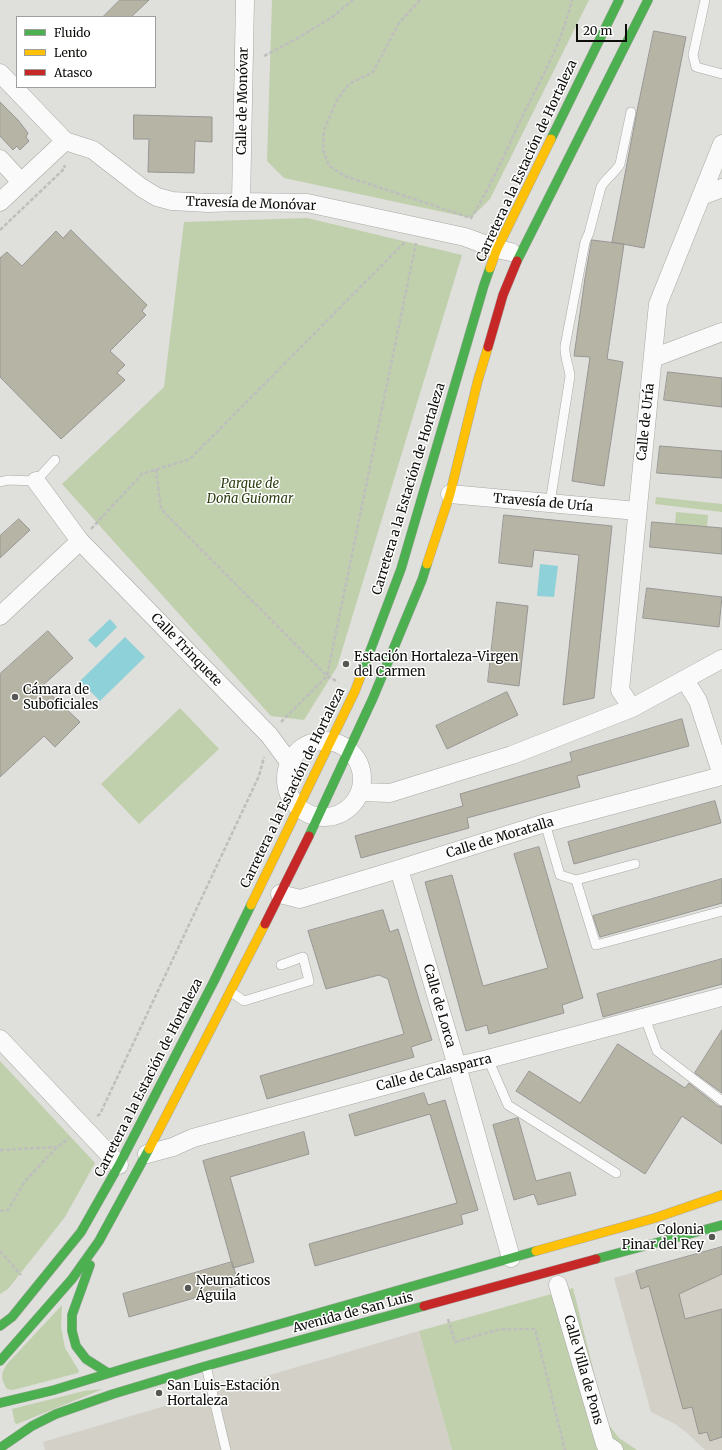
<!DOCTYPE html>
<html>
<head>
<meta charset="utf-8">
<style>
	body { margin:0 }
	#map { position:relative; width:722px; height:1450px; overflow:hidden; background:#dfdfdb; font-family:Merriweather,serif }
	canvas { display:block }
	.legend { position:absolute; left:16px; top:16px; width:140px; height:72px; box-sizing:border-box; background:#fff; border:1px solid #9e9e9d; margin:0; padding:5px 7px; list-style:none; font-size:12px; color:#0d0d0a }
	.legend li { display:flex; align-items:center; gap:8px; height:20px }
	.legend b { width:20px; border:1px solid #9e9e9d }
	.scale { position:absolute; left:576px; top:24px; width:51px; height:18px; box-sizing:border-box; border:2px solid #0d0d0a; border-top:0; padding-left:5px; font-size:12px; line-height:14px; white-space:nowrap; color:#0d0d0a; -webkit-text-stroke:3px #fff; paint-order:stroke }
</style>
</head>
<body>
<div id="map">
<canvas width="722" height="1450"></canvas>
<ul class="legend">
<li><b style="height:5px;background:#4caf50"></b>Fluido</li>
<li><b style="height:5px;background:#ffc107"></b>Lento</li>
<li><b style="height:5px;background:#c62828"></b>Atasco</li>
</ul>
<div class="scale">20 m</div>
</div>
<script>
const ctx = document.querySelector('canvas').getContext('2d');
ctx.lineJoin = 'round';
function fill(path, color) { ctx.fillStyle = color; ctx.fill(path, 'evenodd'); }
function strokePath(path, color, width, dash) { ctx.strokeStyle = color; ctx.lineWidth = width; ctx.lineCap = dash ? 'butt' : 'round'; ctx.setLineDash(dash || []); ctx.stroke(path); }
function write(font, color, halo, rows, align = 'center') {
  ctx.font = font + ' Merriweather,serif'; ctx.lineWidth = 3; ctx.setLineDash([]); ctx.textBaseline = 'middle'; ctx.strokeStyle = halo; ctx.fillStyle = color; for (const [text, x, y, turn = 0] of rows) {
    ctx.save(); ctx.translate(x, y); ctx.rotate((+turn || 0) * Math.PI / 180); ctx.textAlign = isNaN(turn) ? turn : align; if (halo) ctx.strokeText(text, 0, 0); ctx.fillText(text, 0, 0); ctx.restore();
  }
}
const built = new Path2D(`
	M722,1247V1450H705L686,1432L675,1424L651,1412L614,1278Z
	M419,1331L452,1450H45L43,1442Z`);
const green = new Path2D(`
	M272,0H589L490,199L471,218L284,178L267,161Z
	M307,218L462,255L337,667L304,720L271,716L62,484L164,387L184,222Z
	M656,497L722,504V512L655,504Z
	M676,512L708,515L707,527L675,524Z
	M180,708L219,749L139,824L101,784Z
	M0,1061L95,1163L65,1217L8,1289L0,1294Z
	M573,1288L606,1421L619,1438L637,1450H452L419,1331Z
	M62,1305L61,1327L65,1348L79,1371L78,1373L13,1390L7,1389C0,1378 1,1374 7,1364Z
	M103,1389L17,1424L15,1423L12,1409L84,1391Z`);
const water = new Path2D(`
	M540,564L558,566L554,597L537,596Z
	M110,619L117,627L96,648L88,640Z
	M125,637L145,657L100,701L80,681Z`);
const building = new Path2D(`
	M120,0H149L131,17H103Z
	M654,31L686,37L644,248L612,242L638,106Z
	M0,102L18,120L28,133L26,137L29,141L20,150L17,146L13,150L0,136Z
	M134,115L212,117V142L195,141L194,173L148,172L149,139H134Z
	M71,230L147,305L142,311L146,315L110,351L125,365L117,373L125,380L61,439L0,377V258L7,252L22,266L56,231L63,238Z
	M592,240L624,244L607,359L623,362L604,486L572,481L590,357L574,356L585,278Z
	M668,372L722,378V407L664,400Z
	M660,446L722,451V478L657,473Z
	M504,515L612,526L594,698L563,705L579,555L534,550L532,567L499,563Z
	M19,519L30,530L0,558V536Z
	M652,522L722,528V554L650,547Z
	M647,588L722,597L719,627L643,618Z
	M497,602L528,606L519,686L488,682Z
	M48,631L73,658L42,686L80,722L55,747L44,736L0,777V674Z
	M507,692L518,715L447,749L436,726Z
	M682,719L689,746L577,776L580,787L467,818L469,828L361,858L355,836L463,806L460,794L572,761L570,753Z
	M715,801L721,823L574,864L568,842Z
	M539,847L583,998L562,1005L564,1013L489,1034L487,1025L466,1031L425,882L452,875L483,986L548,968L514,854Z
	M722,879V903L600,937L593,916Z
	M383,910L390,932L398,929L420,1003L432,1040L411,1047L414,1057L267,1099L260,1076L404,1034L388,979L379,975L326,989L308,931Z
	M722,959V984L603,1017L597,994Z
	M722,1030V1093L695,1073Z
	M618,1044L685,1088L689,1083L718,1106L722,1107V1144L682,1116L645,1174L516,1091L529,1071L580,1103Z
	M424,1093L428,1105L445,1100L478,1210L461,1215L463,1224L315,1266L309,1244L457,1203L430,1114L355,1136L349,1115Z
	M518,1118L536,1181L570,1172L576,1195L538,1205L534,1194L514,1200L493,1125Z
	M304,1132L309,1154L230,1177L254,1262L233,1268L203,1161Z
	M722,1247V1274L679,1294L685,1319L722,1309V1437L710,1441L707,1432L699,1434L692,1407L683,1409L649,1286L641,1289L636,1271Z
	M232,1262L239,1285L129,1317L123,1294Z`);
const path = new Path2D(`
	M420,0L399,23L373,72L349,84L337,100L324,130L323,150L329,166L345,176L471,218C491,186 506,151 522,117C541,79 562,42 572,0
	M264,56L296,39L331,18L353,0
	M0,230L65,168L64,165
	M156,469L161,509L327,676L338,682
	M91,529L142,474L190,459L405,242
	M281,722L327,676L416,243
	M97,1116L100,1114L259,776L264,757
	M0,1150L57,1147
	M0,1211L8,1210L25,1181L57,1147L69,1138
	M0,1251L21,1275
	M448,1319L455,1342L501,1329H535L565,1450`);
const lane = new Path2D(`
	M705,0L693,55L696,67L722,74
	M0,482L8,480L36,481L55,460
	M550,503L570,376C569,366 564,356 565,346L585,242L589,233L601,187C606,178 615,173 620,164L631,112
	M545,823L560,875L576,880L596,945L722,911
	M576,880L635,864
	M231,992L244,1001L309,981L303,957L281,965
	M645,1018L657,1051L722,1101
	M488,1059L508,1105L616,1173
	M206,1366L226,1450`);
const street = new Path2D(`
	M0,73L65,141
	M65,141L93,150L142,188L157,197L172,201L208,203L241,202L307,203L465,237L497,249L511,252
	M0,159L21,182
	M701,196L722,188
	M0,202L65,141
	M241,202L245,0
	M653,358L722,332
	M36,481L80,541L269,735L289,762
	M450,494L637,511
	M0,616L80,541
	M685,680L698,701L722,775
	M632,708L620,690L658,304L722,144
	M286 779a38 38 0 1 1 76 0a38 38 0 1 1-76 0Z
	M360,792L390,793L512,755L632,708L722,659
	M399,869L457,1066L511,1258
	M280,894L300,899L399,869L545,823L722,776
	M0,1039L119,1165
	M147,1154L173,1147L193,1138L457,1066L488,1059L722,997
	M558,1285L605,1444L614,1450`);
const fast = new Path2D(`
	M551,139L619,0
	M517,261L648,0
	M361,675L401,569L484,285L490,268
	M309,836L373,698L422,580L427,564
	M596,1259L722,1225
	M90,1265L72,1315V1331L76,1346L86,1359L108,1373
	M0,1326L12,1317L81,1232L119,1165L214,981L251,905
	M0,1361L72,1279L99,1241L149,1149
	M0,1403L54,1390L136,1365L536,1251
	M0,1448L32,1426L56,1414L113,1394L206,1366L424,1306`);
const slow = new Path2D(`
	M490,268L497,249L551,139
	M427,564L450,494L478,380L488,347
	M251,905L355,691L361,675
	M149,1149L265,924
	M536,1251L655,1218L722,1195`);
const jam = new Path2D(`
	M488,347L503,295L517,261
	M265,924L309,836
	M424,1306L596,1259`);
const markers = [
	[346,664,4,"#565653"],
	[15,697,4,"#565653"],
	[712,1237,4,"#565653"],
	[188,1288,4,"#565653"],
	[159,1393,4,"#565653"]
];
const streetNames = [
	["Calle de Monóvar",243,101,-89],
	["Carretera a la Estación de Hortaleza",527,161,-65],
	["Travesía de Monóvar",251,204,2],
	["Calle de Uría",646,422,-84],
	["Carretera a la Estación de Hortaleza",409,489,-73],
	["Travesía de Uría",543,503,5],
	["Calle Trinquete",186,650,46],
	["Carretera a la Estación de Hortaleza",293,788,-64],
	["Calle de Moratalla",500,838,-17],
	["Calle de Lorca",439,1006,74],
	["Calle de Calasparra",434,1073,-14],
	["Carretera a la Estación de Hortaleza",149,1078,-63],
	["Avenida de San Luis",353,1313,-15],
	["Calle Villa de Pons",583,1370,74]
];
const parkNames = [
	["Parque de",250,484],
	["Doña Guiomar",250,499]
];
const poiNames = [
	["Estación Hortaleza-Virgen",354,657],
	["del Carmen",354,672],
	["Cámara de",23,690],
	["Suboficiales",23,705],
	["Colonia",704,1230,"right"],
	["Pinar del Rey",704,1245,"right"],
	["Neumáticos",196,1281],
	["Águila",196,1296],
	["San Luis-Estación",167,1386],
	["Hortaleza",167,1401]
];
fill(built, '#d2d0c7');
fill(green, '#c0d0ad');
fill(water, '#8ed1d8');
fill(building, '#b6b4a5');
strokePath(building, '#979694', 1);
strokePath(lane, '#a8a8a5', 10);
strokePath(street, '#a8a8a5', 19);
strokePath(fast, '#a8a8a5', 10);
strokePath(slow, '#a8a8a5', 10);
strokePath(jam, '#a8a8a5', 10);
strokePath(path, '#bebebd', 2.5, [4, 2]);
strokePath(lane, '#fafafa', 9);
strokePath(street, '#fafafa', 18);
strokePath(fast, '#4caf50', 9);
strokePath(slow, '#ffc107', 9);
strokePath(jam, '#c62828', 9);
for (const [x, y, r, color] of markers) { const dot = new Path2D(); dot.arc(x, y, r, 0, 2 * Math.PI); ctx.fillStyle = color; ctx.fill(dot); strokePath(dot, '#fff', 1.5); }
write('13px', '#0d0d0a', '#fff', streetNames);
write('italic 13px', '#2d3f11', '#fff', parkNames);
write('13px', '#0d0d0a', '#fff', poiNames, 'left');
</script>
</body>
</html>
